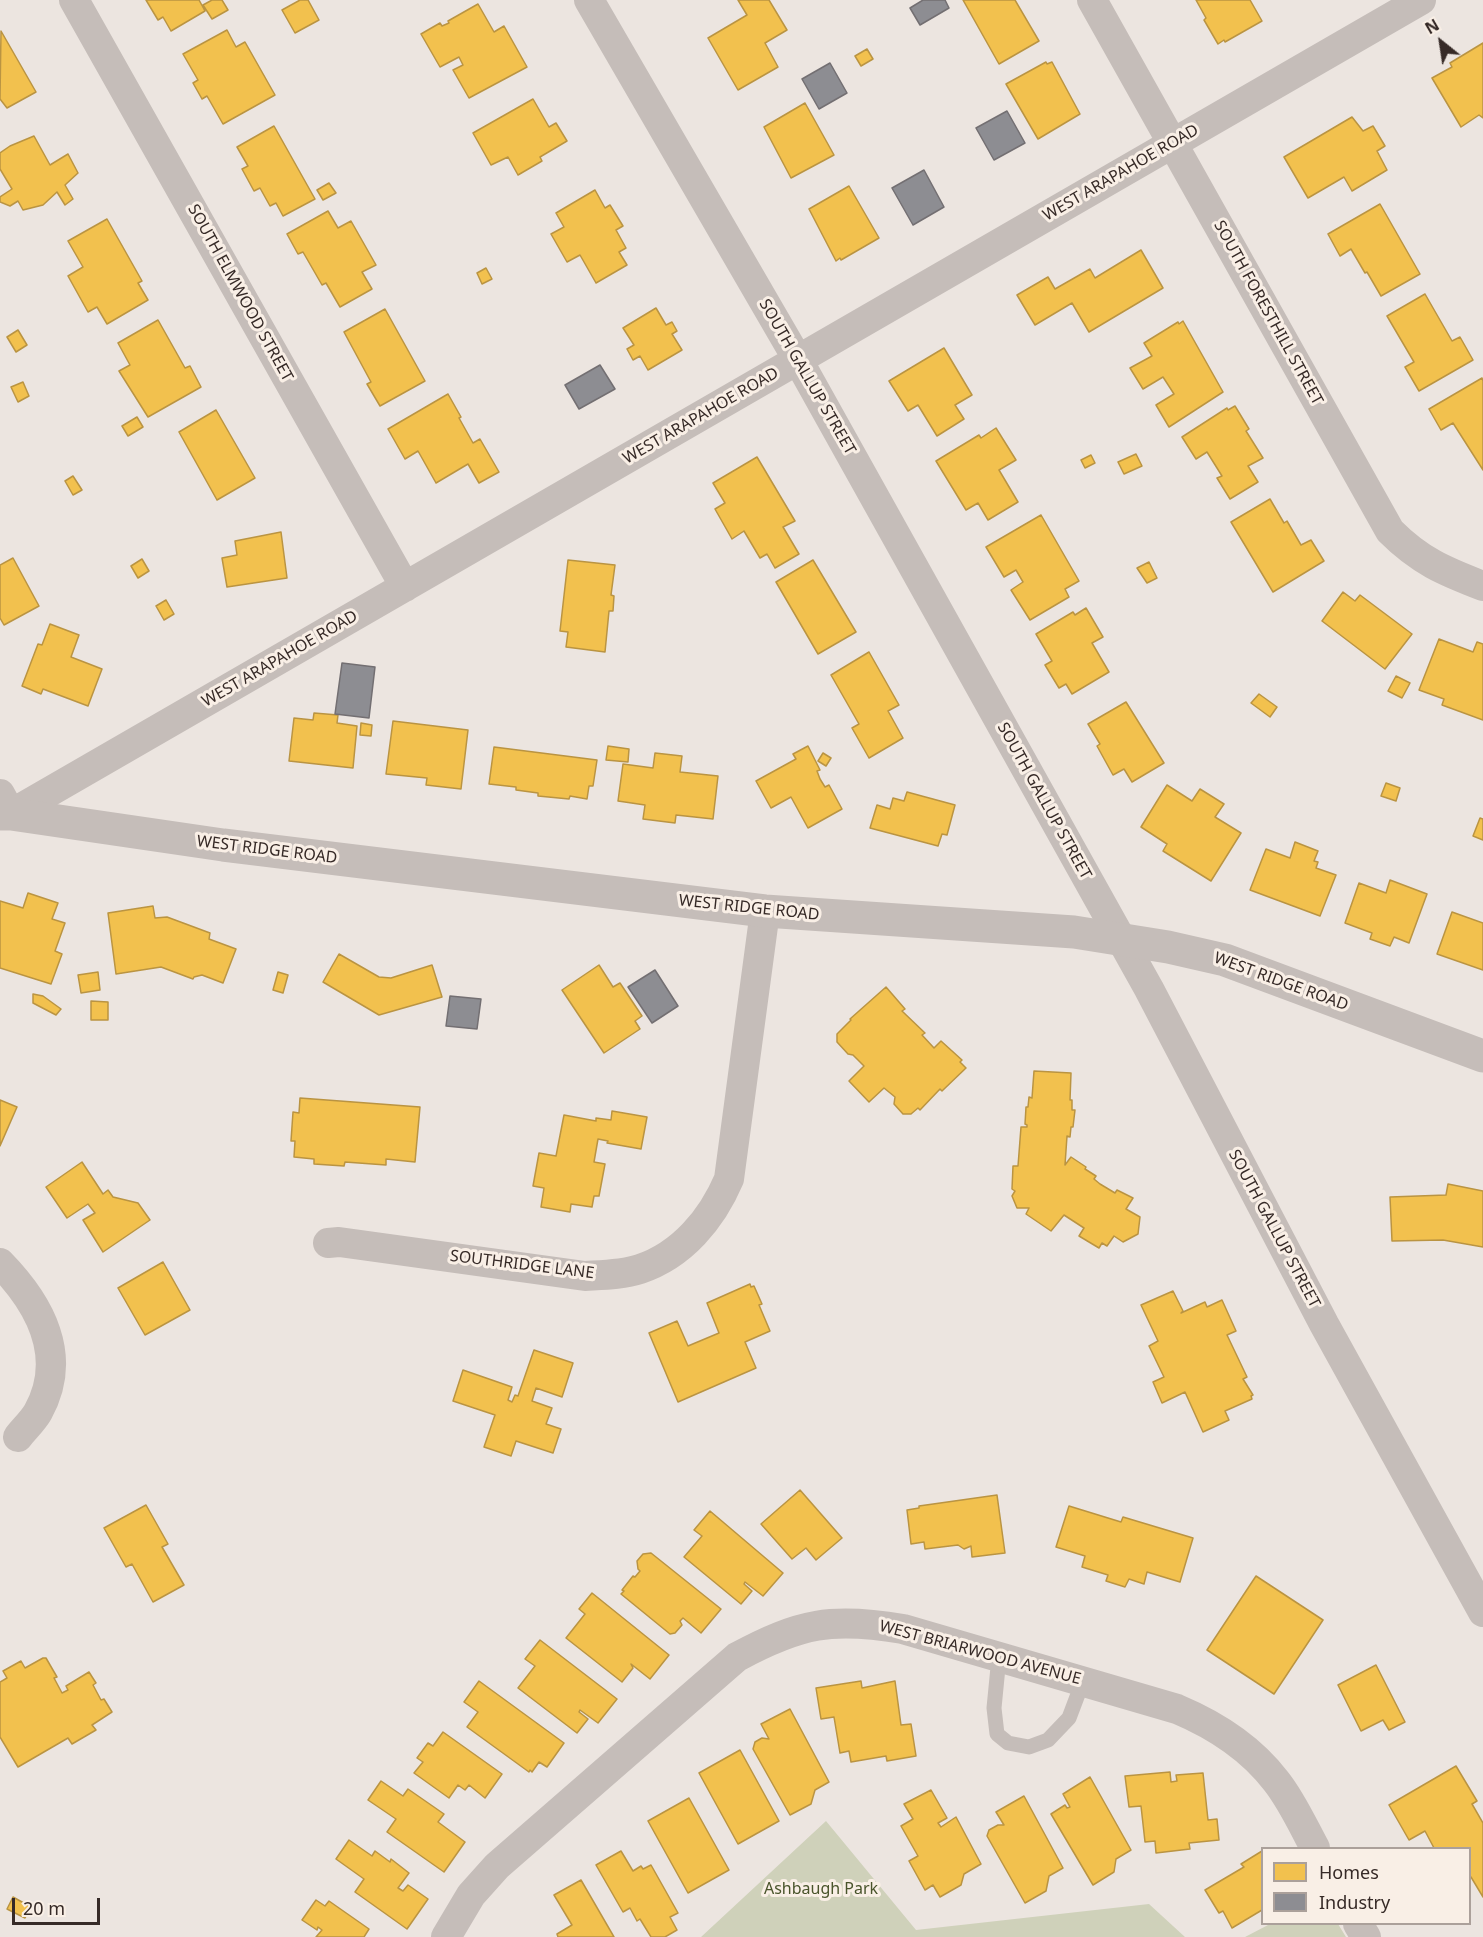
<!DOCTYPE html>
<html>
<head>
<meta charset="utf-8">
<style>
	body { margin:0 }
	#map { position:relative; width:1483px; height:1937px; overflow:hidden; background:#ece5e0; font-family:"Noto Sans",sans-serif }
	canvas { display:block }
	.legend { position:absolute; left:1261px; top:1847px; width:210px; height:78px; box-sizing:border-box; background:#f9efe6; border:2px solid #aba09a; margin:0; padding:8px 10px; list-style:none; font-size:18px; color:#362a27 }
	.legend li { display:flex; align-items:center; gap:12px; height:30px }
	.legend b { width:30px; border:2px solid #aba09a }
	.north { position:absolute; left:1411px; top:12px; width:60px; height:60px; -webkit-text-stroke:4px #f9efe6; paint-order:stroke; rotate:330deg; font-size:16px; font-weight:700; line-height:24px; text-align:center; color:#362a27 }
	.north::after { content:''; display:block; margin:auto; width:21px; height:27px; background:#362a27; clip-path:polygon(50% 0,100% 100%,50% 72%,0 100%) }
	.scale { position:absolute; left:12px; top:1898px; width:88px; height:27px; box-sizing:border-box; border:3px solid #362a27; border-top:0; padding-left:8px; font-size:18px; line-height:21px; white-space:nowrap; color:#362a27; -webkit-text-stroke:4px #f9efe6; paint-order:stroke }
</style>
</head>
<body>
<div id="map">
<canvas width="1483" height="1937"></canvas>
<ul class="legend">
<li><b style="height:16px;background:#f2c14e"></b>Homes</li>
<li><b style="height:16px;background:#8d8d92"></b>Industry</li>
</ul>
<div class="north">N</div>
<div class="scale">20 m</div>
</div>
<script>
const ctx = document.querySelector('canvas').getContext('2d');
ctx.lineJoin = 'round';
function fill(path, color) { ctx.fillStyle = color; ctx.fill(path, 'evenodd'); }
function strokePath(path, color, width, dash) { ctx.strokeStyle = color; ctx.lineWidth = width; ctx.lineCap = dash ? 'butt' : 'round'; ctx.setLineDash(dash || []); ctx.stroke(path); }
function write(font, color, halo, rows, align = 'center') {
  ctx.font = font + ' "Noto Sans",sans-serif'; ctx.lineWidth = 6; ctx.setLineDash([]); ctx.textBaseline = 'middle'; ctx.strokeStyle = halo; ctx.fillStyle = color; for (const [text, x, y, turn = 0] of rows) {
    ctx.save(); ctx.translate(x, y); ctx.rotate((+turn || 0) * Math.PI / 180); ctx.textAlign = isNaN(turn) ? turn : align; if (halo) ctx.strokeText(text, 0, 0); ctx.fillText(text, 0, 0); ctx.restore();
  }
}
const green = new Path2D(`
	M826,1821L916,1930L1149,1904L1185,1937H701Z
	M1270,1924H1338L1346,1937H1245Z`);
const homes = new Path2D(`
	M146,0H199L205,11L171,31L163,17L158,20Z
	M212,0H222L228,10L212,19L203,5Z
	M300,0H308L319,20L295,33L282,10Z
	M738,0H769L787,30L765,43L778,67L738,90L708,38L747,15Z
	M963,0H1015L1039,41L999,64Z
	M1196,0H1250L1262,21L1225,42L1224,40L1218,44L1204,20L1206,18Z
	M478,4L494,32L504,26L527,67L469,98L453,70L463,65L459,57L440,67L421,34L440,23L442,26L449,23L448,21Z
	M227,30L236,47L245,42L275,95L223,124L207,96L202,99L193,83L198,80L183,54Z
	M1,31L36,92L7,108L0,99Z
	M1483,43V118L1479,115L1461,127L1432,78L1452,67L1450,63Z
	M867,49L873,59L861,66L855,56Z
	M1046,62L1047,64L1052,62L1080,114L1038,139L1006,84Z
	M533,99L549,127L556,123L567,141L540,157L542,161L518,175L508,157L491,165L473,133Z
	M805,103L834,155L791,178L764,127Z
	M1352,117L1363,131L1373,126L1385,146L1377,151L1387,170L1352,191L1344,177L1308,198L1284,157Z
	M274,126L315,199L283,216L276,203L270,206L260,188L254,191L242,169L248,166L237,147Z
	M34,136L50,165L68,154L78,173L65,185L73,199L65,205L57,192L43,205L23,210L18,201L10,206L0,202V197L12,189L0,169V153L10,146Z
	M329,183L336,193L323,200L317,190Z
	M849,186L879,238L841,260L840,258L836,261L809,209Z
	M595,190L605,208L610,205L623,226L616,230L626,248L619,252L627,265L596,283L580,255L567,262L551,234L564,227L556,213Z
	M1380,204L1420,274L1381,296L1367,272L1365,273L1351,249L1340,256L1328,234Z
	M328,211L338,228L351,221L376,265L362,272L372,289L340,307L326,283L322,285L303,252L298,254L287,234Z
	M107,219L142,281L138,283L148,300L107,324L97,307L88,312L68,276L83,267L68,241Z
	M1141,250L1163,288L1089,332L1072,303L1035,325L1017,295L1048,277L1055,289L1090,269L1095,278Z
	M486,268L492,279L482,284L477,273Z
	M1425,294L1452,341L1460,337L1473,360L1419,391L1405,367L1414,362L1387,316Z
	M656,308L666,325L672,322L677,331L672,334L682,350L648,370L640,356L633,360L627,349L634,345L623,328Z
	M385,309L425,381L380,406L367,384L371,382L344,332Z
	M158,320L185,368L190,366L201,387L148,417L119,371L130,365L118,343Z
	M1183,321L1223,392L1169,427L1156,405L1174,394L1163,377L1143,389L1130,368L1152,356L1144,343L1178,322L1179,324Z
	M18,330L27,345L16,352L7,337Z
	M944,348L972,395L955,405L964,419L937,436L918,405L908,411L889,381Z
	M1482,378L1483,381V470L1453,423L1441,430L1429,409Z
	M23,382L29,396L18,402L11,387Z
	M448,394L461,417L459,418L473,443L480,439L499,472L479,483L468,464L436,483L418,451L405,459L388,429Z
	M1235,406L1249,429L1246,431L1263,458L1248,466L1258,482L1230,499L1217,478L1222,476L1207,452L1196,459L1182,437L1227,408L1228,410Z
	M216,410L255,478L217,500L179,432Z
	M137,417L143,427L128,436L122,426Z
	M996,428L1016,460L999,470L1018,502L988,520L978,503L966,510L936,461L979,435L981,438Z
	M1136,454L1142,466L1124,474L1118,462Z
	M1091,455L1095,463L1085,468L1081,460Z
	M757,457L795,521L783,527L799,554L775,568L767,554L760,558L744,531L732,539L715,509L725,503L713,483Z
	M73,476L82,490L73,495L65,481Z
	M1270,499L1284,523L1287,521L1301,545L1311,540L1324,561L1273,592L1231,522Z
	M1041,515L1079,581L1065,589L1069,597L1030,620L1011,590L1023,582L1016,570L1004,577L986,547Z
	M281,532L287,578L227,587L222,558L237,555L235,541Z
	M13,558L39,606L4,625L0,618V565Z
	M142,559L149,571L138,578L131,566Z
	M568,560L615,565L611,595L614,596L613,611H609L605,652L566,647L568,632L560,631Z
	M813,560L856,632L818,654L776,582Z
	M1149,562L1157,578L1147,583L1137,568Z
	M1343,592L1355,601L1360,595L1412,634L1385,669L1322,621Z
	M166,600L174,614L164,620L156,606Z
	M1086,608L1103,637L1092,643L1109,672L1072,694L1066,684L1059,688L1045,665L1052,661L1036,634L1073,612L1075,615Z
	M50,624L79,635L71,657L102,669L88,706L43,689L41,694L22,686L38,644L42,645Z
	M1439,639L1473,652L1477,642L1483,644V720L1442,705L1444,699L1419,690Z
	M869,652L899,705L888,711L903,738L869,758L852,728L859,724L831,675Z
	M1396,676L1410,683L1402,698L1388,691Z
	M1259,694L1277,707L1270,717L1251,703Z
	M1126,702L1164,763L1132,782L1124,769L1113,775L1097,746L1100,744L1088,724Z
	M314,713L338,715L337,723L357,726L353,768L289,761L294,718L313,720Z
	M393,721L468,730L461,789L426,785L427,778L386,774Z
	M361,723L372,725L371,736L360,735Z
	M608,746L629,749L628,762L606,760Z
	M808,746L820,770L817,771L820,779L825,787L829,785L842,809L808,828L791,797L771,808L756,781L796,759L793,754Z
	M494,747L597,760L593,786H589L587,799L570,796L569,799L538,796V793L516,790V787L489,784Z
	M655,753L682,756L680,772L718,776L713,819L676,815L675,823L643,819L645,805L618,801L623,764L653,768Z
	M823,753L831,758L826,766L818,761Z
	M1386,783L1400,788L1396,801L1381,796Z
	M1167,785L1192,801L1200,789L1224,804L1215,817L1241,833L1211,881L1163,851L1167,844L1141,827Z
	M907,792L955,805L947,835L942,834L938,846L870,828L877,805L890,809L893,798L904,801Z
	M1480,818L1483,819V840L1473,836Z
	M1295,842L1318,851L1314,861L1318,862L1316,868L1336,875L1320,916L1250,890L1266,849L1290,858Z
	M1390,880L1427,894L1409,943L1394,937L1390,946L1370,939L1372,933L1345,923L1359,883L1386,893Z
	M28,893L58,903L52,919L65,923L55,951L62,954L51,984L0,968V901L23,908Z
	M153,906L155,918L167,917L210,933L209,939L236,949L223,983L202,975L194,977L193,979L161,967L116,974L108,913Z
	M1452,912L1483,923V970L1437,954Z
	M339,954L379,977L391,978L432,965L442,997L379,1015L323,982Z
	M599,965L613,987L620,983L642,1016L635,1021L640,1029L604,1053L562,990Z
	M98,972L100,990L81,993L78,975Z
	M278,972L288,975L283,993L273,990Z
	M886,987L905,1009L902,1011L925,1033L922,1035L934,1048L941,1041L962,1060L960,1062L966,1068L942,1091L940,1089L920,1110L918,1108L911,1114H903L894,1104L895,1097L884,1088L869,1102L849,1081L864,1066L853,1055L848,1054L837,1042V1034L851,1020L850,1019Z
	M33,994L43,996L61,1009L56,1015L33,1003Z
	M91,1001L108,1002V1020H91Z
	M1034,1071L1071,1073L1070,1100H1072V1110H1075L1073,1127H1071L1070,1137L1067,1136L1065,1165L1071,1157L1086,1167L1085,1169L1096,1176L1094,1179L1100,1184L1115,1193L1117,1190L1133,1198L1126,1209L1140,1217L1138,1234L1123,1242L1114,1236L1107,1246L1102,1243L1099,1248L1079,1236L1084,1228L1064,1215L1051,1231L1026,1214L1029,1208H1017L1012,1196L1015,1191L1012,1189L1013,1166H1018L1021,1127H1027V1125L1025,1124L1026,1107H1028L1029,1097L1032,1098Z
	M300,1098L420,1107L415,1162L386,1159V1165L345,1162L344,1166L314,1164V1159L294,1157L295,1141H291L293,1112L299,1113Z
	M0,1100L17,1107L0,1146Z
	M612,1111L647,1117L641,1149L607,1143L608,1141L598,1139L594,1162L605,1164L599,1196H594L592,1207L571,1204L570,1212L541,1207L544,1188L533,1186L539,1153L556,1156L564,1115L596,1121V1118L611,1120Z
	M82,1162L103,1194L108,1190L113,1197L138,1203L150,1220L103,1252L83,1220L95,1213L88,1204L67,1218L46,1187Z
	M1448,1184L1483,1191V1247L1443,1240L1392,1241L1390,1197L1446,1195Z
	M163,1262L190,1310L145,1335L118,1288Z
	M750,1284L751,1287L754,1286L762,1304L759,1305L770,1331L745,1342L756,1368L678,1402L649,1333L677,1321L688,1346L719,1333L707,1303Z
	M1173,1291L1183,1311L1181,1313L1205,1302L1207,1307L1222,1300L1236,1331L1227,1335L1247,1377L1243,1379L1253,1395L1251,1396L1252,1399L1225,1411L1229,1420L1203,1432L1185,1392L1162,1403L1153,1382L1164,1377L1149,1346L1158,1341L1141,1305Z
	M534,1350L573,1363L562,1397L536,1388L532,1401L552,1408L546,1424L561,1429L553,1453L516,1441L511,1456L484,1447L495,1415L453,1401L463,1370L512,1387L508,1400L512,1402L515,1395L518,1396Z
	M800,1490L842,1538L816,1560L806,1548L792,1559L761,1524Z
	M997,1495L1005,1553L972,1557L971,1546L964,1549L958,1545L925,1549L924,1542L911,1544L907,1510L919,1508V1506Z
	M146,1505L168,1544L162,1547L184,1585L153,1602L132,1564L126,1567L104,1528Z
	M1069,1506L1121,1522L1123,1517L1193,1538L1180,1582L1147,1572L1144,1584L1129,1579L1125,1587L1106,1581L1108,1575L1082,1567L1085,1556L1056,1547Z
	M710,1511L783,1573L763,1596L745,1582L744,1584L752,1591L741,1604L684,1557L702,1536L694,1530Z
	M651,1553L721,1609L701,1633L683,1618L680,1621L682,1625L675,1633L670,1634L621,1594L624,1591L622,1590L633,1576L635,1577L640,1571L638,1569L637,1561L643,1554Z
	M1256,1576L1323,1620L1274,1694L1207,1650Z
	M592,1593L669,1655L650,1679L631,1664L633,1668L622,1682L566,1638L585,1614L579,1609Z
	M540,1640L617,1699L598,1723L580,1710L579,1712L588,1719L577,1733L518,1688L535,1666L525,1659Z
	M43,1658H46L57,1677L54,1678L62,1693L68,1690L66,1686L89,1672L96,1683L93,1685L101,1700L104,1699L112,1712L92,1725L96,1730L72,1744L68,1738L18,1767L0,1737V1682L7,1678L3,1671L21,1661L25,1668Z
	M1376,1665L1405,1722L1389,1730L1383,1720L1361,1731L1338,1685Z
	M479,1681L564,1743L547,1767L539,1762L532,1772L530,1770L529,1772L467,1727L478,1712L464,1702Z
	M861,1681L862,1688L895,1681L901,1725L911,1724L916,1756L887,1761L886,1756L851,1762L849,1751L840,1753L834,1717L821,1719L816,1688Z
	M790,1709L829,1782L815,1790L811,1804L790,1815L753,1749L755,1742L762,1738L769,1739L761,1724Z
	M443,1732L502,1774L485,1798L469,1785L465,1790L458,1785L449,1798L414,1773L423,1762L417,1758L428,1743L433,1746Z
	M740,1750L779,1821L738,1844L699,1773Z
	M1456,1766L1477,1801L1472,1804L1483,1823V1897L1471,1877L1470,1878V1848H1434L1425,1831L1409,1840L1389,1805Z
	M1170,1772L1171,1782L1177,1781L1176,1775L1203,1773L1208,1820L1217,1819L1219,1840L1189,1843L1190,1849L1156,1853L1155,1841L1145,1842L1141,1806L1129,1807L1125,1776Z
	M1090,1777L1131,1850L1116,1859L1114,1872L1093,1885L1051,1814L1065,1805L1067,1808L1070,1807L1063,1794Z
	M381,1781L403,1796L408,1789L444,1814L438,1822L465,1842L444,1872L387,1832L396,1819L368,1800Z
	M931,1790L947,1818L938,1823L941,1827L956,1817L981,1864L964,1874L961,1885L940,1897L933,1885L925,1890L909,1861L918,1856L901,1826L913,1819L904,1804Z
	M1024,1796L1063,1868L1049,1876L1046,1891L1025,1903L987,1836L989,1830L998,1825H1004L996,1812Z
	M689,1798L729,1870L688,1893L648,1821Z
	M349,1840L372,1856L375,1851L390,1862L391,1859L409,1873L398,1888L403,1891L408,1885L428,1899L407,1929L355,1892L364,1879L336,1859Z
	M621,1851L633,1871L641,1866L643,1869L651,1865L678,1913L670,1917L677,1930L665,1937H651L640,1919L637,1921L630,1908L623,1912L596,1865Z
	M1262,1851V1910L1232,1928L1223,1911L1219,1913L1205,1890L1244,1867L1241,1864Z
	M581,1880L614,1937H558L557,1934L572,1925L554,1895Z
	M13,1897L31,1907L25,1918L7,1909Z
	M316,1900L325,1906L329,1901L369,1929L364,1937H316L322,1930L318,1927L317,1930L302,1920Z`);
const industry = new Path2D(`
	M923,0H945L949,8L920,25L910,8Z
	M830,63L847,93L819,109L802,79Z
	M1007,111L1025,143L994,160L976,128Z
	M924,170L944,207L913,225L892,188Z
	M600,365L615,389L579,409L565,385Z
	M342,663L375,667L369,718L335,714Z
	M655,970L678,1006L652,1023L628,987Z
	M450,996L481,999L477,1029L446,1026Z`);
const service = new Path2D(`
	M999,1657L994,1708L997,1734L1008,1743L1029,1747L1048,1740L1069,1718L1083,1681`);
const minor = new Path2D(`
	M74,0L405,587
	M589,0L798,360L1149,989L1324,1324L1483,1612
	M1092,0L1390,531C1420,561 1444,571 1483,586
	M0,794L11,814L1421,0
	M328,1243L339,1242L585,1276C603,1275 622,1275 640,1269C682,1255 712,1219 729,1179L765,911
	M0,1263C40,1304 69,1356 38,1412C33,1421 24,1429 18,1437
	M1358,1924L1366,1937
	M446,1937L471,1895L497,1866L737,1657C800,1623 832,1617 903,1629L1177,1709C1215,1725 1250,1747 1276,1781C1292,1801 1303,1826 1315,1848`);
const tertiary = new Path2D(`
	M0,814H11L223,845L765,911L1074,932L1168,947L1225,960L1483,1056`);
const streetNames = [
	["WEST ARAPAHOE ROAD",1121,173,-30],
	["SOUTH ELMWOOD STREET",240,293,61],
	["SOUTH FORESTHILL STREET",1268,313,61],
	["SOUTH GALLUP STREET",807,377,60],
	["WEST ARAPAHOE ROAD",701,416,-30],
	["WEST ARAPAHOE ROAD",280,659,-30],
	["SOUTH GALLUP STREET",1044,801,61],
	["WEST RIDGE ROAD",267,850,7],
	["WEST RIDGE ROAD",749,908,6],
	["WEST RIDGE ROAD",1281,982,20],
	["SOUTH GALLUP STREET",1274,1229,62],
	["SOUTHRIDGE LANE",522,1265,7],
	["WEST BRIARWOOD AVENUE",980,1653,15]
];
const parkNames = [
	["Ashbaugh Park",821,1889]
];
fill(green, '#cfd1ba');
fill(homes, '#f2c14e');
strokePath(homes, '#ba9442', 1.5);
fill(industry, '#8d8d92');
strokePath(industry, '#736f72', 1.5);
strokePath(service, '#c5bdb9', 15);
strokePath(minor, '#c5bdb9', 30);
strokePath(tertiary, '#c5bdb9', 33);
write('16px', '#362a27', '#f9efe6', streetNames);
write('16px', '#49542b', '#f9efe6', parkNames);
</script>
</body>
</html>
